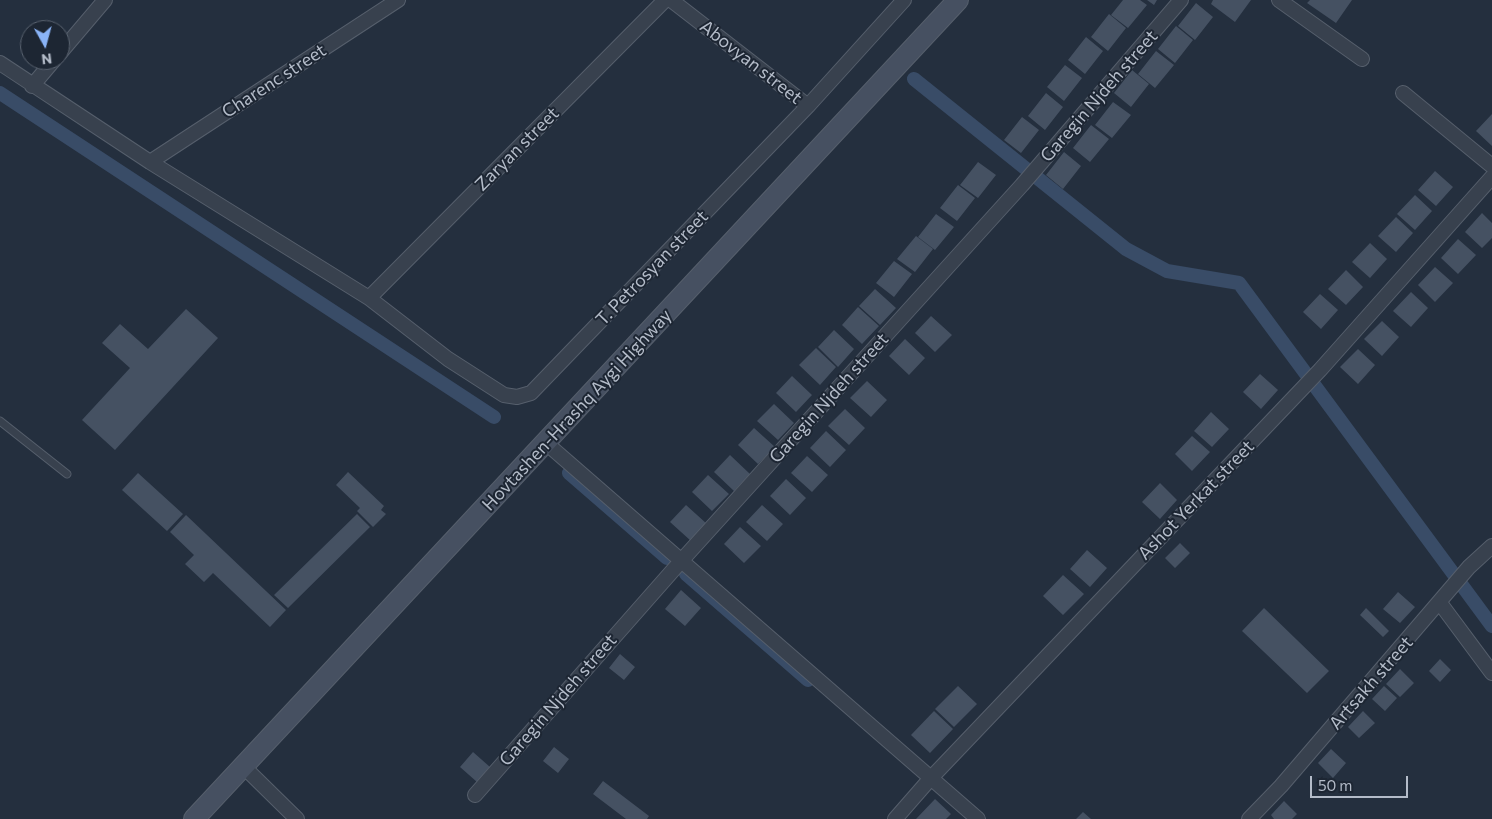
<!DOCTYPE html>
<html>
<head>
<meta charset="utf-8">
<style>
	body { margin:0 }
	#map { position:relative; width:1492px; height:819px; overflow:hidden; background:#242f3e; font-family:Commissioner,sans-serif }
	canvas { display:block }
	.north { position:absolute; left:20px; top:20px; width:50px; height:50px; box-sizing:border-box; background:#1d2633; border:1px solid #59626f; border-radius:50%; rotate:173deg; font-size:14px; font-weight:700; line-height:20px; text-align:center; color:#b4bcc9 }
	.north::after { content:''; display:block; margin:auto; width:18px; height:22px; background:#8ab4f8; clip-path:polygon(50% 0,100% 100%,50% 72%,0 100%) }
	.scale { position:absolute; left:1310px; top:776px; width:98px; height:22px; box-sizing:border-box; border:2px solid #b4bcc9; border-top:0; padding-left:6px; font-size:15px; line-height:18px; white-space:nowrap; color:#b4bcc9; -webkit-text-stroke:4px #1d2633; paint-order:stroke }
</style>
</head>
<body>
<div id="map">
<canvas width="1492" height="819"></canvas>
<div class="north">N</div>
<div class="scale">50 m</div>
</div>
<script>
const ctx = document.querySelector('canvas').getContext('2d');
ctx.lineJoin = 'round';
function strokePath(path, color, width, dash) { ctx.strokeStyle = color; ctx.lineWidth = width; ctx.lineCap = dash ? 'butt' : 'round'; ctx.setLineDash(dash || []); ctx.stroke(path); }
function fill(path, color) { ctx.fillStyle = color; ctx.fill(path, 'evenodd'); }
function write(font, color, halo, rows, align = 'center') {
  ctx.font = font + ' Commissioner,sans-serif'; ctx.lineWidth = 4; ctx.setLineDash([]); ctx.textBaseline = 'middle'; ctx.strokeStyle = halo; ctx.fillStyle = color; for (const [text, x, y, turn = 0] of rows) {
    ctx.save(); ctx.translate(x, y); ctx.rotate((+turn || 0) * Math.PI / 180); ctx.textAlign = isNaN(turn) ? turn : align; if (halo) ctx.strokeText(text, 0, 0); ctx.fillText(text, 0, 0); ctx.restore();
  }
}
const canal = new Path2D(`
	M914,79L1126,249L1167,271L1239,283L1492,626
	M0,93L494,417
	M569,473L667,558
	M686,574L808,680`);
const building = new Path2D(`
	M1123,0H1140L1147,5L1128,28L1111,15Z
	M1147,0H1157L1154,5Z
	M1213,0H1251L1235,22L1211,4Z
	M1310,0H1352L1336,23L1307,3Z
	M1196,3L1213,17L1195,40L1178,26Z
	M1109,14L1126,28L1108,51L1091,37Z
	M1176,26L1193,40L1175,63L1158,49Z
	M1086,37L1103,51L1085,74L1068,60Z
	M1156,51L1174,65L1155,88L1138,74Z
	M1065,65L1082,78L1064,101L1047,87Z
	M1132,70L1149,84L1131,107L1114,93Z
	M1046,93L1063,107L1045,130L1028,116Z
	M1113,102L1131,115L1112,138L1095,125Z
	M1492,114V146L1476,131Z
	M1022,117L1039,130L1021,153L1004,140Z
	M1091,125L1109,139L1090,162L1073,148Z
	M1064,152L1081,166L1063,189L1046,175Z
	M978,162L996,175L978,198L960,185Z
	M1435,171L1453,187L1436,206L1418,190Z
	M958,185L975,198L957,221L940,208Z
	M1415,195L1432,211L1415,230L1397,214Z
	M1482,213L1492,223V238L1482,248L1465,232Z
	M936,214L954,227L935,250L918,237Z
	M1396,217L1413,233L1396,252L1378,236Z
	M916,236L933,249L915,272L897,259Z
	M1458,239L1476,255L1458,274L1441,258Z
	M1370,243L1387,259L1370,278L1352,262Z
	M894,261L912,274L894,297L876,283Z
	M1435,267L1453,283L1435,302L1418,285Z
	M1346,270L1363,287L1346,305L1328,289Z
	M875,289L896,308L880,325L859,306Z
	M1411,292L1428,308L1411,327L1393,311Z
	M1320,294L1338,310L1321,329L1303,312Z
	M858,307L879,326L862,344L842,325Z
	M186,309L218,338L115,450L82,420L130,368L102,343L120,324L148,349Z
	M931,316L952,335L935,352L915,333Z
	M1382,321L1399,337L1382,356L1364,339Z
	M834,330L854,349L838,367L818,347Z
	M905,339L925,358L909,375L889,356Z
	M816,348L836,367L820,385L799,365Z
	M1358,349L1375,365L1358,384L1340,367Z
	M1260,374L1278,390L1261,409L1243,392Z
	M792,376L812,395L796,412L776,393Z
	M867,381L887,400L871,417L850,398Z
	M774,404L794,423L778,440L757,421Z
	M845,409L865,428L849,445L828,426Z
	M1211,412L1229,429L1212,447L1194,431Z
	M754,428L775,447L758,464L738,445Z
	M826,431L846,450L830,467L810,448Z
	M1192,436L1210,452L1192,471L1175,454Z
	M730,455L750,474L734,491L714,472Z
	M807,456L828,475L812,492L791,473Z
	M348,472L384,506L381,510L386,514L373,527L357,511L360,508L336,485Z
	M138,473L183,514L167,531L122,490Z
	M708,475L729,494L712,511L692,492Z
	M786,479L806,498L790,515L770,496Z
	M1160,483L1177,500L1160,519L1142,502Z
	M686,505L707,524L691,541L670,522Z
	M762,505L783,524L767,541L746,522Z
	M357,514L370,527L288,608L274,595Z
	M186,515L286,610L270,627L213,573L204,582L185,564L194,555L170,532Z
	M740,527L761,546L744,563L724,544Z
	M1180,543L1190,553L1175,568L1165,558Z
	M1087,550L1107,568L1090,587L1070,569Z
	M1063,575L1084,594L1063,615L1043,596Z
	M681,590L701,608L685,626L665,609Z
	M1398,592L1415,607L1400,623L1383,609Z
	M1264,608L1329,671L1307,693L1242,631Z
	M1366,608L1389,631L1383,637L1360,615Z
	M620,654L635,667L624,680L609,668Z
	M1440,659L1451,670L1440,682L1429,671Z
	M1400,669L1414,683L1400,697L1386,684Z
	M958,686L977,704L954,727L935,709Z
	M1384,686L1397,698L1385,711L1372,699Z
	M934,711L953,729L930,753L911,735Z
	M1363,711L1375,723L1359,738L1348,727Z
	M554,747L569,759L558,773L543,761Z
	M1331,749L1346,763L1333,778L1318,763Z
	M473,752L490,767L477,782L460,767Z
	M603,781L649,816L647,819H626L593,794Z
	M935,799L951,814L946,819H916Z
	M1284,801L1297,814L1292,819H1274L1271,815Z
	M1083,812L1091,819H1076Z`);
const lane = new Path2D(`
	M0,421L67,474`);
const street = new Path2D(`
	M671,0L808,106
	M1279,0L1362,59
	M60,53L105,0
	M0,63L150,162L369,298L448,359L504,395L517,397L531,393L808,106L904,0
	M32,86L54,60
	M1403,93L1492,166
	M150,162L398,0
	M369,298L665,0
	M546,443L978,819
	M1440,603L1492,673
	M243,766L297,819
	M475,795L682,560L1022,185L1181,0
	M895,819L930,779L1320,370L1492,177
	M1249,819L1281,786L1469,567L1492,546`);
const secondary = new Path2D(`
	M194,819L958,0`);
const streetNames = [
	["Abovyan street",751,62,38],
	["Charenc street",274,81,-33],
	["Garegin Njdeh street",1099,96,-49],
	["Zaryan street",517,149,-45],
	["T. Petrosyan street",652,268,-46],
	["Garegin Njdeh street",829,398,-48],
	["Hovtashen-Hrashq Aygi Highway",577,410,-47],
	["Ashot Yerkat street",1196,500,-46],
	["Artsakh street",1371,683,-49],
	["Garegin Njdeh street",558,700,-49]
];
strokePath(canal, '#394c67', 14);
fill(building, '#455162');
strokePath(lane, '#565f6c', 9);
strokePath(street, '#565f6c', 16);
strokePath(secondary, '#565f6c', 22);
strokePath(lane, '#38414e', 7);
strokePath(street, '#38414e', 14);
strokePath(secondary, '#465061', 20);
write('18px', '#b4bcc9', '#1d2633', streetNames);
</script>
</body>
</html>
